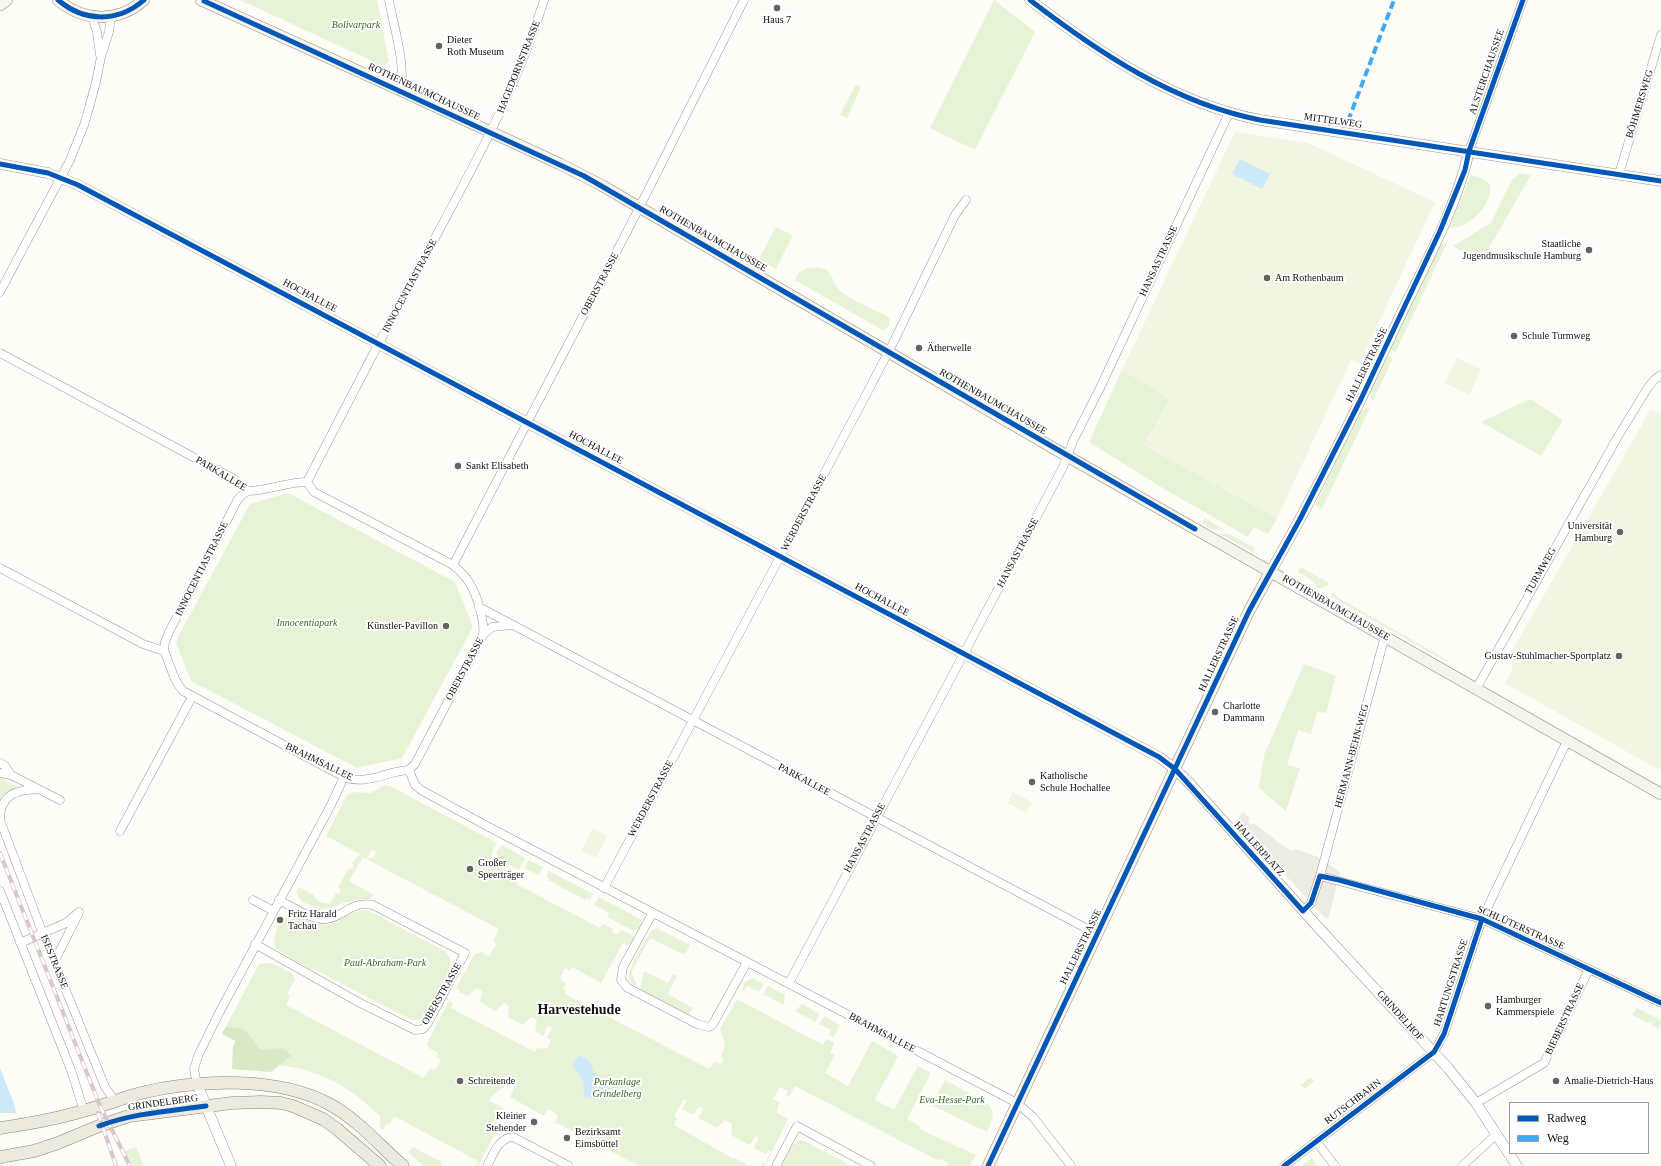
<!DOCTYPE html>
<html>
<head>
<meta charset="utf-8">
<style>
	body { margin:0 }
	#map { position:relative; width:1661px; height:1166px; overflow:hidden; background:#fdfcf7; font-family:"Times New Roman",serif }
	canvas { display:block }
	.legend { position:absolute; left:1509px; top:1102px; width:140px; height:52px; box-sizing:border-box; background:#fff; border:1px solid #a0a0a0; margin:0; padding:5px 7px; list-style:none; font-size:12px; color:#111 }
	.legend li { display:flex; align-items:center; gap:8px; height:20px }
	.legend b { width:20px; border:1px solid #a0a0a0 }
</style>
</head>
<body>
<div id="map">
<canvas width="1661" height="1166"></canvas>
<ul class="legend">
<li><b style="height:5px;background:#0057b8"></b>Radweg</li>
<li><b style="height:5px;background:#3fa9f5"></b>Weg</li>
</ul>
</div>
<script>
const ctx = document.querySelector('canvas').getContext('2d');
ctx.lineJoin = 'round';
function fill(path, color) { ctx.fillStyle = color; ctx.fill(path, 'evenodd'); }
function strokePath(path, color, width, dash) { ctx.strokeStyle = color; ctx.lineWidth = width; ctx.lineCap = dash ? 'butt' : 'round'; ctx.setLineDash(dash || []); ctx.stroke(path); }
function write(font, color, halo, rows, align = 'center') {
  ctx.font = font + ' "Times New Roman",serif'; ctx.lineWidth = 4; ctx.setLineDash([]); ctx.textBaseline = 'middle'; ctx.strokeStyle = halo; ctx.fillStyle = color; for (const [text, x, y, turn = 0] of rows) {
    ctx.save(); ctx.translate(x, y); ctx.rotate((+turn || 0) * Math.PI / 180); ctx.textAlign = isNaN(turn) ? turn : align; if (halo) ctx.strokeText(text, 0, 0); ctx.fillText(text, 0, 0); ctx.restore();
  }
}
const green = new Path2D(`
	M240,0H377L389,62L383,66Z
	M994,0L1035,32L975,150L930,128Z
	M856,84L861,87L847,118L840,115Z
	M1520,173L1531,175L1481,262L1453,246L1491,223L1512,180Z
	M1471,175L1483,179L1490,184C1493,205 1469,229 1449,228Z
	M776,227L793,235L776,269L759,259Z
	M1443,243H1447L1395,353L1390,348L1439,247Z
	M808,268C837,264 828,282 843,293C855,302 873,309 887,316L890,320L889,325L884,331L795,280L798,273Z
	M1387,356L1393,358L1373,401L1371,398L1370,392Z
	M1122,370L1171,398L1144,445L1277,518L1268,534L1254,527L1248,537L1166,490L1089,442Z
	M1530,399L1563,420L1541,456L1481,422Z
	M1366,408H1370L1322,509L1315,505L1361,412Z
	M288,493L455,582L473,627L402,758L357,768L191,681L176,643L178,637L250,504Z
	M1205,518L1225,530L1211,529L1202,523Z
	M1217,533L1229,534L1255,548L1253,552Z
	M1301,567L1330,584L1318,589L1312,580L1298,572Z
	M1334,592L1337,597L1449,661L1447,662L1334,598L1330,595Z
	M1304,664L1336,676L1326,713L1317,712L1311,734L1298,730L1287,765L1300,768L1286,811L1259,788L1264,755Z
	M0,777L17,787L4,794L0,799Z
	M385,785L390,786L497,843L492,851V860L496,864L519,877L516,884L600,928L603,924L613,929L612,932L617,935L621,930L632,935L634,941L633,943L627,945L623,943L601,983L572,967L570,971L565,968L560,978L566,984L563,989L566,991L565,994L709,1069L714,1062L721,1064L724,1058L721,1057L725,1045L720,1029L737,999L823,1045L827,1039L835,1043L830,1052L835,1055L825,1073L848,1086L872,1041L898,1056L875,1100L894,1110L918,1066L931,1073L907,1119L920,1126L919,1129L976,1155L970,1166H947L948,1163L941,1159L937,1160L795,1086L789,1097L786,1095L788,1091L780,1087L773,1099L780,1103L777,1108L778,1109L777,1113L788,1119L765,1166H761L762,1163L765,1164L771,1151L769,1150L766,1154L754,1148L759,1138L755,1136L750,1145L731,1135L732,1124L725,1120L717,1128L698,1118L703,1109L699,1107L693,1115L682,1109L687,1101L684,1099L674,1116L677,1118L674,1125L734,1159L735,1158L750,1166H639L555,1122L558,1115L548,1109L544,1116L510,1097L515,1087L510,1085C501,1088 494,1092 489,1101L504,1108L496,1124L498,1128L478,1166H475L478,1161L394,1116L390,1124L387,1123L383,1130L380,1128V1116C350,1087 321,1070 279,1065L271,1072L232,1069L233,1047L236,1041L222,1034L259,964L271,963L293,974L295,979L287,994L290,996L286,1005L424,1078L430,1068L435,1070L441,1060L436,1057L438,1053L429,1048L427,1043L449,1001L453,1003L451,1008L535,1052L537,1048L541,1049L542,1047L547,1049L551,1040L547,1038L552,1028L548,1026L543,1036L535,1031L537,1020L531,1017L523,1025L508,1017L509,1006L504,1003L495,1011L480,1002L482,991L476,988L468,996L459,992L460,990L456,988L474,955L481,952L489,956L497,943L493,941L499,929L368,860L369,857L373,858L376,852L372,850L366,859L363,857L349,881L374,895L372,899C363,899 356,899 348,903L345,902L330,909L319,910L301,901L296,892L299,887L314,895L313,896L320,902C323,903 328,903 330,904L336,893L339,894L341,890L338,887L349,868L352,869L354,865L351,864L360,854L326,836L347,795L355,792L370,793Z
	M502,845L525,858L519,870L499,860L497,852Z
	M529,860L543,867L538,875L524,868Z
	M549,871L593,894L590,899L587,898L585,900L548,880L549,878L546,876Z
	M599,897L642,920L641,927L636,930H632L607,917L609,913L594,905Z
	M362,910L369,911L446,952L450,957L451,969L426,1014C422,1019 418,1020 411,1020L312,968L311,970L275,948C273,930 278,922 293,913C310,921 321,930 340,920C347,916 354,912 362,910Z
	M657,928L690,945L685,955L650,938L632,971V975L638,987C634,985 630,983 629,979C626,969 646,940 651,931Z
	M644,971L668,983L673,974L677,976L668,994L693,1008L688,1016L640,990Z
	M753,978L764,984L759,992L747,986L744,991L742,989L745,982Z
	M768,986L785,995L784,1005L763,994Z
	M802,1004L820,1014L815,1022L795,1011Z
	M1637,1008L1661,1020L1660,1029L1652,1025L1651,1022L1648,1023L1632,1015Z
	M824,1016L840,1025L833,1038L829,1035L831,1030L819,1024Z
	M1310,1077L1314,1081L1305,1089L1301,1085Z
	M945,1080L987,1103C997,1113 992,1121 987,1132L931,1105Z
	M800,1140L804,1141L852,1166H780L791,1145Z
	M136,1147L144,1166H133L125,1151Z
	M413,1147L442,1162L441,1166H424L408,1152Z
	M1312,1158L1318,1166H1301Z`);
const forest = new Path2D(`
	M226,1027L241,1028L247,1033L260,1049L264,1050L282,1048L292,1055L271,1072L232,1069L233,1047L236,1041L222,1034Z`);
const pitch = new Path2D(`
	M1235,132L1308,143L1435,202L1359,364L1351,360L1277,518L1143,445L1170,399L1122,370Z
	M1457,358L1481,369L1469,395L1445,383Z
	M1651,409L1661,414V771L1505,683L1512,671V651Z
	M1013,792L1032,802L1026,813L1008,803Z
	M593,828L607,836L596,858L581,851Z`);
const plaza = new Path2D(`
	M1243,812L1250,818L1248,822L1251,825L1254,823L1276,840V842L1293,851L1295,849L1318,857L1340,872L1329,917L1326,919L1251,838L1236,821Z`);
const water = new Path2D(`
	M1240,159L1270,174L1262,189L1232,174Z
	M578,1056C588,1056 592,1065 594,1073C603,1078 606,1082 606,1093C600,1100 595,1100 585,1097C582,1092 585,1087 583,1081C582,1075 575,1072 572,1065Z
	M0,1068L13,1101L31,1166H0Z`);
const pier = new Path2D(`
	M0,1113H19L33,1166H0Z`);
const minor = new Path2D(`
	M389,0C393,24 407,68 400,90
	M92,17L97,32L100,55
	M1469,151L1523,0
	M1619,174L1661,35
	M0,292L70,160L84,125L89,108L96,82L101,57L109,32L111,16
	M0,353L234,479L247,491
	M307,482C343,412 379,342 416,273C464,184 514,97 544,0
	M247,491C267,491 286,482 307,482L314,492L453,565C460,571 466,576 470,584C477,595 485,622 483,635L415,764L409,770
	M453,565L634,218L744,0
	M0,568L143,644L164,651C171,665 172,679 183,691L344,777C367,786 386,771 409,770
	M479,607L1097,934
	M483,635L492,627L511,625
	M164,651L165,642L169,632L238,499L247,491
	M1476,689L1617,438L1647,389L1654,380L1661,375
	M0,763L5,766L11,775
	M409,770L415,785L421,790L485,825L1017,1103L1033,1117L1071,1166
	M0,773L11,775L60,800
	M0,820L43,934L105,1087L115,1101
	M0,820C0,794 16,790 38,789
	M120,831L192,697
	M1320,876L1482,919L1661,1003
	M604,888L867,393L895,339L955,215L966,200
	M0,891L71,1070L84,1111
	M253,900L274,911
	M1303,911L1311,903L1320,876L1385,636
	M652,914L623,967L621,980L628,988L697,1024L709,1027L713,1024L747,962
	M20,943L66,923L79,912
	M255,944L360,1003L415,1030L423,1029L428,1023L465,953L373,905C349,901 345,917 326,919C313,921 291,906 279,900
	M54,962L78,915
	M789,983L1063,467L1073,441L1100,388L1229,113
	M197,1084L194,1069L198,1056L218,1015L331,805L344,777
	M1476,1103L1544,1063L1589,969
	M1316,1141L1335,1166
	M487,1166C493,1155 498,1138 513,1137L569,1166
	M776,1166L797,1126L871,1166
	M1284,1166L1434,1052L1444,1034L1482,919L1567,741
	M1462,1166L1496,1135`);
const tertiary = new Path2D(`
	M1030,0C1099,53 1174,103 1260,120L1661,181
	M0,164L48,173L78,185L1159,757L1175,769L1191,785L1317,926L1448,1068L1476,1103L1517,1166
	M1271,571C1320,486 1362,398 1403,310C1427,261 1458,203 1469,151
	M197,1084L231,1166`);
const secondary = new Path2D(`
	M58,0C84,22 118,23 144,0
	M201,0L400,90L560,164L601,185L1067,456L1661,794
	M0,5L7,0
	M988,1166L1249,611L1271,571`);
const primary = new Path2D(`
	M0,1128C28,1124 56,1119 83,1111C103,1106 122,1098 141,1093C197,1079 280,1076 331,1105C358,1120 380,1146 403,1166
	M0,1157L34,1151L58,1143L99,1126L129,1116L232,1103L261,1102L281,1103L293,1106L323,1119L337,1129L380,1166`);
const rail = new Path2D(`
	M0,853L100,1106L130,1166
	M98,1113L116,1166`);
const quiet = new Path2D(`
	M1348,121L1394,0`);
const cycleway = new Path2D(`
	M58,0C84,22 118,23 144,0
	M1030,0C1099,53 1174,103 1260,120L1661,181
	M204,1L584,176L1195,529
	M0,164L48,173L78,185L1159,757L1175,769L1303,911L1311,903L1320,876L1339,880L1482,919L1661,1003
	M99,1126C134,1113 170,1111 206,1106
	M988,1166L1249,611L1300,519L1361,399L1440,231L1465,170L1469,151L1523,0
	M1284,1166L1434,1052L1444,1034L1482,919`);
const markers = [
	[777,8,4,"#646362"],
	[439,46,4,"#646362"],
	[1589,250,4,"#646362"],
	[1267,278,4,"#646362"],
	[1514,336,4,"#646362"],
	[919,348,4,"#646362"],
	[458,466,4,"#646362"],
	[1620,532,4,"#646362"],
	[446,626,4,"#646362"],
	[1619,656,4,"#646362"],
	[1215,712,4,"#646362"],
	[1032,782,4,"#646362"],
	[470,869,4,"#646362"],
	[280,920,4,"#646362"],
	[1488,1006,4,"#646362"],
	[460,1081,4,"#646362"],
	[1556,1081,4,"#646362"],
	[534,1122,4,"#646362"],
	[567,1138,4,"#646362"]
];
const poiNames = [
	["Haus 7",777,20,"center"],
	["Dieter",447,40],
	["Roth Museum",447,52],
	["Staatliche",1581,244,"right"],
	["Jugendmusikschule Hamburg",1581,256,"right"],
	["Am Rothenbaum",1275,278],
	["Schule Turmweg",1522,336],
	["Ätherwelle",927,348],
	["Sankt Elisabeth",466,466],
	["Universität",1612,526,"right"],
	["Hamburg",1612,538,"right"],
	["Künstler-Pavillon",438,626,"right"],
	["Gustav-Stuhlmacher-Sportplatz",1611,656,"right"],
	["Charlotte",1223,706],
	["Dammann",1223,718],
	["Katholische",1040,776],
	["Schule Hochallee",1040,788],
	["Großer",478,863],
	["Speerträger",478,875],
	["Fritz Harald",288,914],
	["Tachau",288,926],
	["Hamburger",1496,1000],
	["Kammerspiele",1496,1012],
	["Schreitende",468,1081],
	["Amalie-Dietrich-Haus",1564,1081],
	["Kleiner",526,1116,"right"],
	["Stehender",526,1128,"right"],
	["Bezirksamt",575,1132],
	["Eimsbüttel",575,1144]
];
const parkNames = [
	["Bolivarpark",356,25],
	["Innocentiapark",307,623],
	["Paul-Abraham-Park",385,963],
	["Parkanlage",617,1082],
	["Grindelberg",617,1094],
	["Eva-Hesse-Park",952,1100]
];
const streetNames = [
	["HAGEDORNSTRASSE",519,67,-68],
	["ALSTERCHAUSSEE",1487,72,-71],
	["ROTHENBAUMCHAUSSEE",424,92,25],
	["BÖHMERSWEG",1640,104,-73],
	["MITTELWEG",1333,121,8],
	["ROTHENBAUMCHAUSSEE",713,239,30],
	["HANSASTRASSE",1159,261,-65],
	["OBERSTRASSE",600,284,-62],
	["INNOCENTIASTRASSE",410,286,-62],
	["HOCHALLEE",310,296,28],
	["HALLERSTRASSE",1367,365,-64],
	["ROTHENBAUMCHAUSSEE",993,402,30],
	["HOCHALLEE",596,448,28],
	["PARKALLEE",221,474,31],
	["WERDERSTRASSE",804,513,-62],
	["HANSASTRASSE",1018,553,-62],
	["INNOCENTIASTRASSE",202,569,-63],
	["TURMWEG",1541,571,-60],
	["HOCHALLEE",882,600,28],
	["ROTHENBAUMCHAUSSEE",1336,608,30],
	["HALLERSTRASSE",1219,654,-65],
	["OBERSTRASSE",465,669,-62],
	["HERMANN-BEHN-WEG",1352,756,-75],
	["BRAHMSALLEE",319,762,26],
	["PARKALLEE",804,780,28],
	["WERDERSTRASSE",651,799,-62],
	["HANSASTRASSE",865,838,-62],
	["HALLERPLATZ",1259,849,48],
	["SCHLÜTERSTRASSE",1521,928,24],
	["HALLERSTRASSE",1081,947,-64],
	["ISESTRASSE",54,962,68],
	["HARTUNGSTRASSE",1451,983,-72],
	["OBERSTRASSE",442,994,-60],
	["GRINDELHOF",1400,1016,48],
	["BIEBERSTRASSE",1565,1019,-65],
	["BRAHMSALLEE",882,1033,28],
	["RUTSCHBAHN",1353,1102,-37],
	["GRINDELBERG",163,1103,-8]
];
const districtNames = [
	["Harvestehude",579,1010]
];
fill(green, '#e7f3d7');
fill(forest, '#d8eac5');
fill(pitch, '#f0f6e1');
fill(plaza, '#edebe2');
fill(water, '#cde8f7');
fill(pier, '#fdfcf7');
strokePath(minor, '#979795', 9);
strokePath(tertiary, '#979795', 11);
strokePath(secondary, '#8e8d8b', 12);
strokePath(primary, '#858482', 13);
strokePath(minor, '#fffffe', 8);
strokePath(tertiary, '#fffffe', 10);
strokePath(secondary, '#f6f4eb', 11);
strokePath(primary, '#ede9dc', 12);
strokePath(rail, '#d9c6c7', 4);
strokePath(rail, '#fff', 2.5, [8]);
strokePath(quiet, '#3fa9f5', 4, [8, 4]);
strokePath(cycleway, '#0057b8', 5);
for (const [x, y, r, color] of markers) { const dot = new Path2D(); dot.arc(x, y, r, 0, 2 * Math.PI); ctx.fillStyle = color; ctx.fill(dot); strokePath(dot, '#fff', 1.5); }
write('10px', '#111', '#fff', poiNames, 'left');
write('italic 10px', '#2f6b1f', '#fff', parkNames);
write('10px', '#111', '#fff', streetNames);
write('bold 14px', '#111', '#fff', districtNames);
</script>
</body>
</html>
